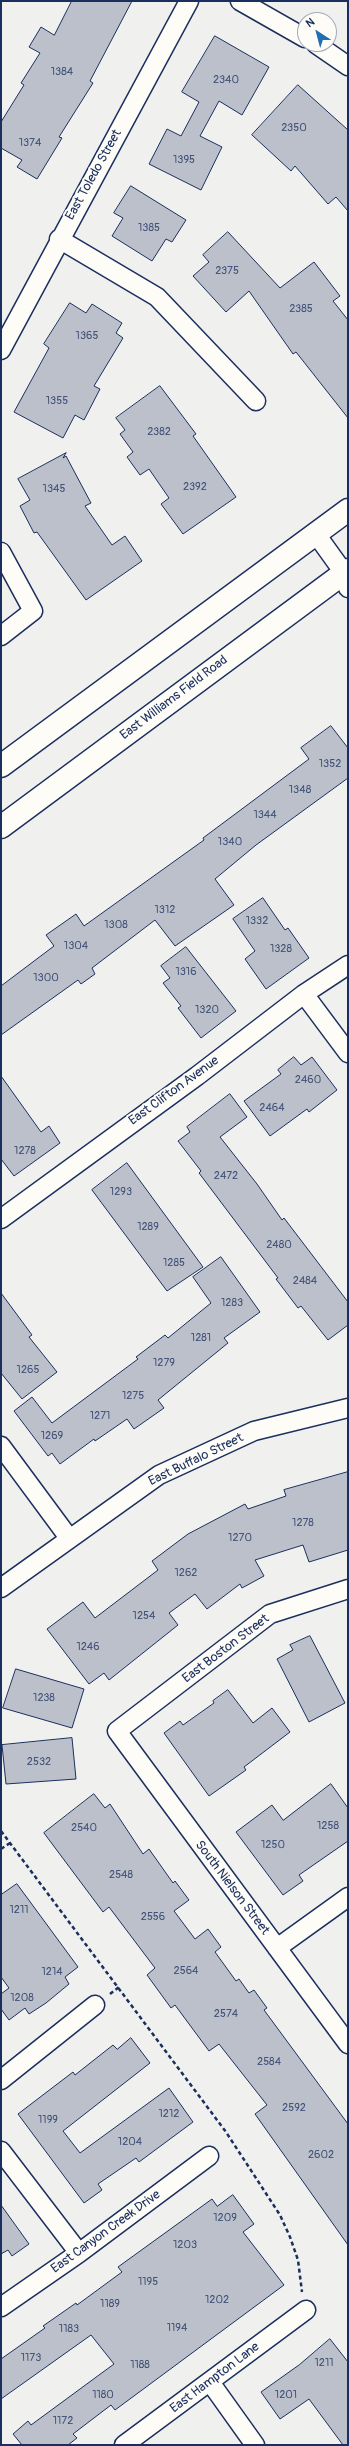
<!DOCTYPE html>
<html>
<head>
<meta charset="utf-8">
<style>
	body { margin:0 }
	#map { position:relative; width:349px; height:2446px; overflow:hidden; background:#f0f0ee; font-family:Pangolin,sans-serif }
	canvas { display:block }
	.frame { position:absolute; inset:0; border:2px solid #1b2f5e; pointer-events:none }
	.north { position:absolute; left:297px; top:12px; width:40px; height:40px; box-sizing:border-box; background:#fdfcf7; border:1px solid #a3aaba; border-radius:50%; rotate:324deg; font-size:11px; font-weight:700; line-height:16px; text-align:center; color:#1b2f5e }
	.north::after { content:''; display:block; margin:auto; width:14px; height:18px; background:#1f6fb2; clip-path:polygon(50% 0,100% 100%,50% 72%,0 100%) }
</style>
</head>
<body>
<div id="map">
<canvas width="349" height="2446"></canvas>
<div class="frame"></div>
<div class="north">N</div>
</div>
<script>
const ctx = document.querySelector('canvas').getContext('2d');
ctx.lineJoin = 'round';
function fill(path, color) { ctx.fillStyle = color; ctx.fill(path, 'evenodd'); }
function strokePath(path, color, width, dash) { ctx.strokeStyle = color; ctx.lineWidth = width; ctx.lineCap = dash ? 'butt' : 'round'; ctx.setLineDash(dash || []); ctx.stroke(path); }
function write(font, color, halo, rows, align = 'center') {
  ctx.font = font + ' Pangolin,sans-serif'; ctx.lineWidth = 4; ctx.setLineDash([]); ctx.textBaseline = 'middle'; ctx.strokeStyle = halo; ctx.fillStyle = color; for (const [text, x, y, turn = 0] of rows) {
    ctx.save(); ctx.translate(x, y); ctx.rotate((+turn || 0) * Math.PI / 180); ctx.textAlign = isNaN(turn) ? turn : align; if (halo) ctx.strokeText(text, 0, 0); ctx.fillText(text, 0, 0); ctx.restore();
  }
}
const building = new Path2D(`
	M72,1H132L90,81L93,83L59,137L62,138L37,179L17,167L22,160L1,148V122L24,85L21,83L40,53L29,47L41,27L54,35Z
	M215,36L269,67L242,115L219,101L200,136L222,147L201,190L149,164L167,129L181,136L199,102L182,92Z
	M298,85L348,130V211L336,197L328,204L295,166L291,171L252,135Z
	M131,186L186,220L172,242L166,239L152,261L112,236L123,218L114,213Z
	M228,232L280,288L314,262L340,296L333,301L348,320V418L296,352L293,354L249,291L226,312L193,276L209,262L203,255Z
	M70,303L86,313L92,304L122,323L116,333L123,338L94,386L100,389L84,420L75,415L63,438L14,412L49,348L44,344Z
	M160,386L196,434L193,436L236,497L183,534L161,504L169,498L149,469L140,475L127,457L133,452L120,434L125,430L116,418Z
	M66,453L63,458L66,456L91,503L85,506L112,545L125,536L142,561L86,600L37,532L34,533L20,506L30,500L18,479Z
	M331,726L348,748V778L256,845L215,879L234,905L175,946L155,920L92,968L95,974L81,984L78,980L1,1035V986L54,946L46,935L76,914L84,926L204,840L203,838L309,759L301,748Z
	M263,898L285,930L288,928L309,958L266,989L245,959L255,951L233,919Z
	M186,947L236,1011L201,1038L178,1008L181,1006L163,983L170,978L161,966Z
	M294,1057L301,1065L312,1057L337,1090L309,1112L307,1109L270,1136L244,1101L281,1074L278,1070Z
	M1,1076L41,1132L49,1126L60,1143L14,1176L1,1159Z
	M230,1094L247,1117L220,1137L257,1184L282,1220L284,1218L348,1302V1325L328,1340L301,1306L298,1308L276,1279L278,1278L199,1173L201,1171L178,1141L190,1132L187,1127Z
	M127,1163L203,1267L167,1291L92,1190Z
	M221,1257L260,1312L224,1338L228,1343L158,1400L164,1408L134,1429L127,1419L95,1441L94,1439L60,1464L52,1453L48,1456L14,1411L32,1397L52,1423L138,1359L136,1357L165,1335L168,1338L211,1303L193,1277Z
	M1,1293L32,1335L29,1337L57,1372L22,1399L1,1373Z
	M348,1472V1550L309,1562L303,1545L255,1560L264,1576L242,1588L240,1584L207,1609L195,1594L169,1613L178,1625L109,1680L104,1673L89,1684L47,1629L83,1602L95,1618L158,1570L152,1561L188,1534L245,1504L248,1509L286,1496L284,1490Z
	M310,1636L345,1703L309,1722L277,1659L293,1650L290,1645Z
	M16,1669L84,1689L72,1728L3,1708Z
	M228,1690L253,1723L272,1708L290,1732L244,1767L246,1770L209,1796L164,1733L180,1721L183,1725L214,1703L213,1701Z
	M72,1738L76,1779L6,1784L2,1745Z
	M331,1784L348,1808V1841L299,1875L303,1881L283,1895L236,1832L272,1805L283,1820Z
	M94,1794L105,1808L110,1804L143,1854L149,1849L173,1883L175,1881L189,1900L174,1911L195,1939L208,1929L221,1947L215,1952L236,1981L239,1979L249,1993L254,1990L267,2008L264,2010L348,2124V2245L255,2114L267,2105L219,2044L209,2051L175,2005L171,2008L147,1975L155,1968L109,1907L103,1912L44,1833Z
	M17,1884L78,1967L65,1977L69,1984L46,2003L29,2014L25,2008L9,2020L1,2009V1994L9,1988L1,1977V1895Z
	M131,2038L150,2063L63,2131L80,2153L169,2088L193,2122L139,2162L136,2158L98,2184L102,2190L84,2203L18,2114L73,2072L75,2075L113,2045L117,2049Z
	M233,2195L254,2224L243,2232L284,2285L115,2410L111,2405L73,2434L77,2438L68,2445H22L13,2434L28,2421L31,2425L114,2364L91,2335L1,2399V2359L45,2328L43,2326L76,2303L77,2305L122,2272L118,2267L212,2199L217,2206Z
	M1,2205L29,2244L12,2256L8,2250L1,2254Z
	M330,2339L348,2362V2445H343L309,2399L280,2419L261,2392L299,2365Z`);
const path = new Path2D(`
	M1,1831L226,2132L280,2215L290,2237L298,2260L302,2292
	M1,1849L10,1843
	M110,1994L119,1987`);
const street = new Path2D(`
	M240,1L305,38
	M316,44L348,66
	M59,239L157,297L256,401
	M1,350L189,1
	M316,534L344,573L348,588
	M1,552L33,611L1,636
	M304,994L348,1053
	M1,1219L197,1076L304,994L348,965
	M1,1446L69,1538
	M1,1588L159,1475L254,1431L348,1408
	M348,1589L270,1614L117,1731L348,2044
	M277,1948L348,1897
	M1,2080L95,2005
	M1,2151L79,2253
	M1,2307L79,2253L209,2156
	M210,2382L255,2445
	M124,2445L306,2310`);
const secondary = new Path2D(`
	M1,766L348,510
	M1,827L348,570`);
const numberNames = [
	["1384",62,72],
	["2340",226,80],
	["2350",294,128],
	["1374",30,143],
	["1395",184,160],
	["1385",149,228],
	["2375",227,271],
	["2385",301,309],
	["1365",87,336],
	["1355",57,401],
	["2382",159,432],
	["2392",195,487],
	["1345",54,489],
	["1352",330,764],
	["1348",300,790],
	["1344",265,815],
	["1340",230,842],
	["1312",165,910],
	["1332",257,921],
	["1308",116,925],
	["1304",76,946],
	["1328",281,949],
	["1316",186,972],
	["1300",46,978],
	["1320",207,1010],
	["2460",308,1080],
	["2464",272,1108],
	["1278",25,1151],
	["2472",226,1176],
	["1293",121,1192],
	["1289",148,1227],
	["2480",279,1245],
	["1285",174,1263],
	["2484",305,1281],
	["1283",232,1303],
	["1281",201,1338],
	["1279",164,1363],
	["1265",28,1370],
	["1275",133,1396],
	["1271",100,1416],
	["1269",52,1436],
	["1278",303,1523],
	["1270",240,1538],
	["1262",186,1573],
	["1254",144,1616],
	["1246",88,1647],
	["1238",44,1698],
	["2532",39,1762],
	["1258",328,1826],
	["2540",84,1828],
	["1250",273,1845],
	["2548",121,1875],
	["1211",19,1910],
	["2556",153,1917],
	["2564",186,1971],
	["1214",52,1972],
	["1208",22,1998],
	["2574",226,2014],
	["2584",269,2062],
	["2592",294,2108],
	["1212",169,2114],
	["1199",48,2120],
	["1204",130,2142],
	["2602",321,2155],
	["1209",225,2218],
	["1203",185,2245],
	["1195",148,2282],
	["1202",217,2300],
	["1189",110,2304],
	["1194",177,2328],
	["1183",69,2329],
	["1173",31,2358],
	["1211",324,2363],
	["1188",140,2365],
	["1180",103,2395],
	["1201",286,2395],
	["1172",63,2421]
];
const streetNames = [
	["East Toledo Street",94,175,-61],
	["East Williams Field Road",174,698,-37],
	["East Clifton Avenue",174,1091,-36],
	["East Buffalo Street",196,1460,-26],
	["East Boston Street",226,1649,-37],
	["South Nielson Street",232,1888,53],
	["East Canyon Creek Drive",106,2232,-36],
	["East Hampton Lane",215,2378,-37]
];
fill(building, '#bbc0ca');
strokePath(building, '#1b2f5e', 1);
strokePath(street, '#1b2f5e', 21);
strokePath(secondary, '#1b2f5e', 25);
strokePath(path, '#1b2f5e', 2.5, [4, 3]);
strokePath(street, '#fdfcf7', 18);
strokePath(secondary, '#fdfcf7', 22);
write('11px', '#435379', null, numberNames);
write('13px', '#1b2f5e', '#fdfcf7', streetNames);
</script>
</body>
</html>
